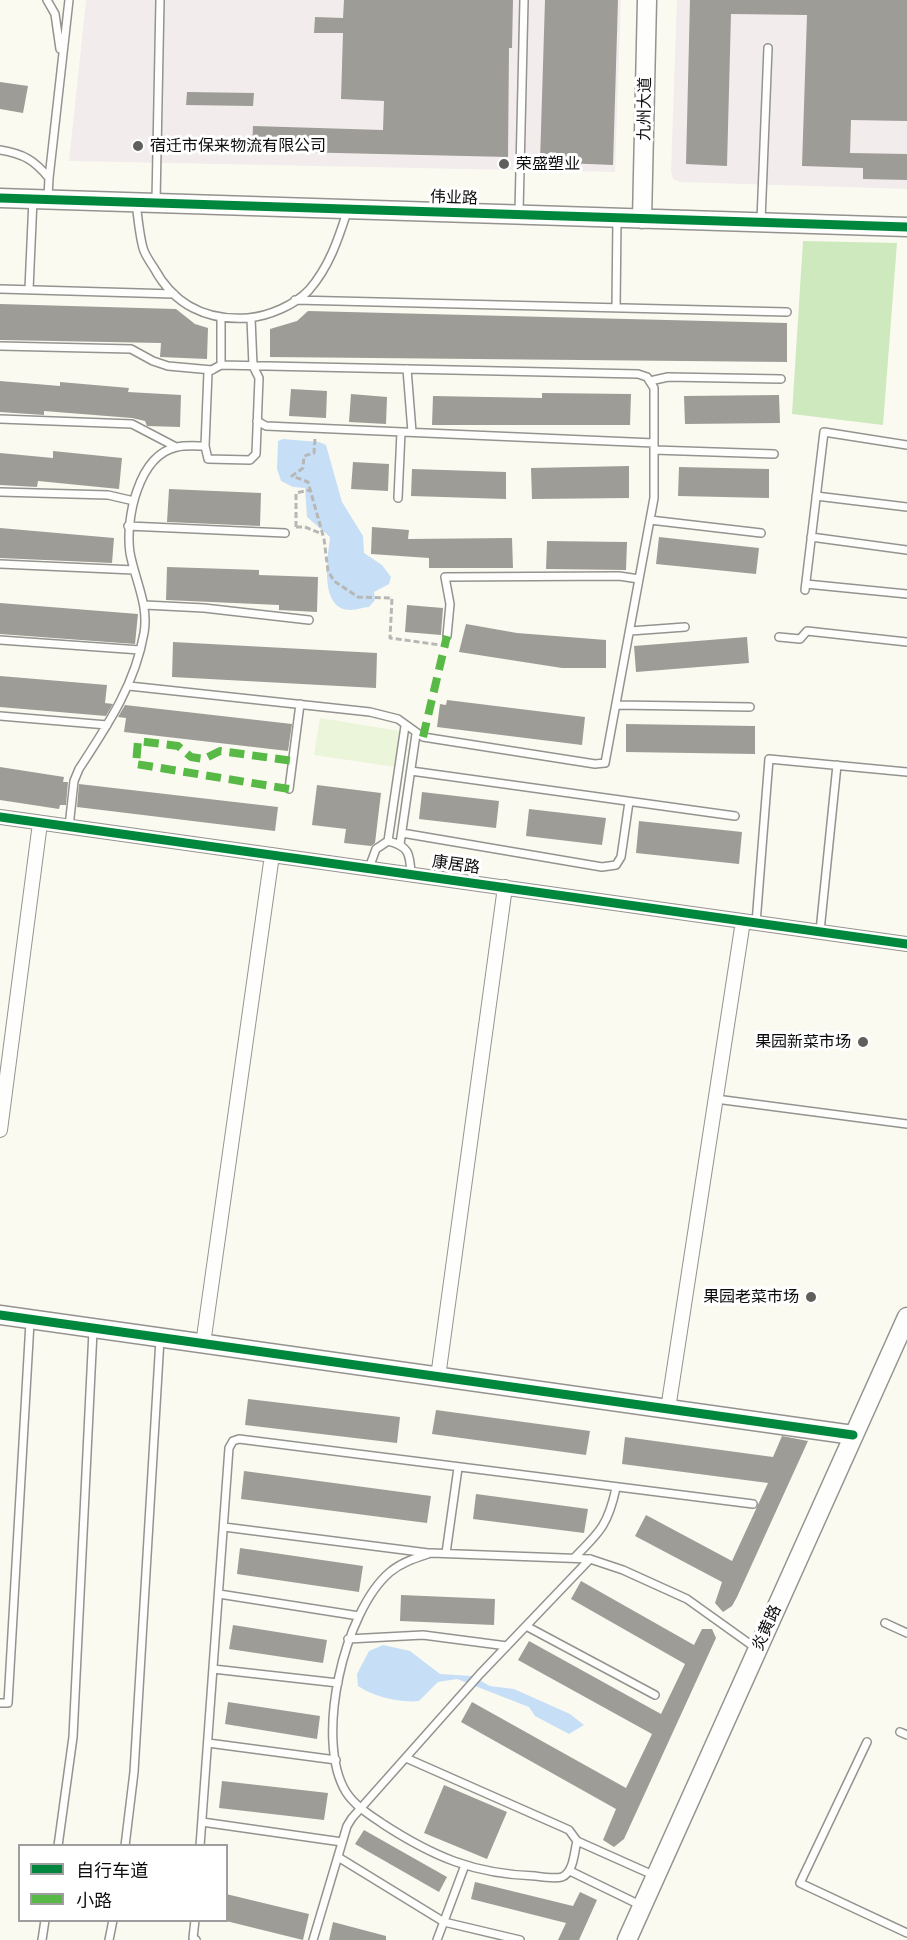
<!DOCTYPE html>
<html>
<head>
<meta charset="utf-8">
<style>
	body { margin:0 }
	#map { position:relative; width:907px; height:1940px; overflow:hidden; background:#fbfaf0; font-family:Literata,"Noto Sans SC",serif }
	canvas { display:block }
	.legend { position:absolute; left:18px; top:1844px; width:210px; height:78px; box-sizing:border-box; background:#fff; border:2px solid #9e9e9e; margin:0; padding:8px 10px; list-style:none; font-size:18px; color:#0c0c0c }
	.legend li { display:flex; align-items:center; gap:12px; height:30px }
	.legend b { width:30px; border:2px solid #9e9e9e }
</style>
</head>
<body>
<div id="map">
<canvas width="907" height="1940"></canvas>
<ul class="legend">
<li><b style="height:8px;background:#00873e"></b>自行车道</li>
<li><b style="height:8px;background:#58b947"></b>小路</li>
</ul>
</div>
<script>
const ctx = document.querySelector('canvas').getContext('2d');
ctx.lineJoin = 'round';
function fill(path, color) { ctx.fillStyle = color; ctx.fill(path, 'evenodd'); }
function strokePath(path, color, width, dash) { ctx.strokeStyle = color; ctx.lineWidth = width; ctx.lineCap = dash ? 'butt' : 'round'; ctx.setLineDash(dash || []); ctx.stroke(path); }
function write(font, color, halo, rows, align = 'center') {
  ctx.font = font + ' Literata,"Noto Sans SC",serif'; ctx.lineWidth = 6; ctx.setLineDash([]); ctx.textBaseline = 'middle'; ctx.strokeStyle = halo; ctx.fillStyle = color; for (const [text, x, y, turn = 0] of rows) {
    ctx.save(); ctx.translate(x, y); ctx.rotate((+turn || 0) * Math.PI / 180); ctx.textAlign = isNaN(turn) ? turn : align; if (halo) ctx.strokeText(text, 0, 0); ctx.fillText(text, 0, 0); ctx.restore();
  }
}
const industrial = new Path2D(`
	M86,0H621L615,172L69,161Z
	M677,0H907V189L680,182L673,179L671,171Z`);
const forest = new Path2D(`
	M803,241L897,243L883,425L792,414Z`);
const pitch = new Path2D(`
	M320,718L400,731L395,767L314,755Z`);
const water = new Path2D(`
	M283,439L319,442L326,445L342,502L363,536L364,553L382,565L391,577L389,584L374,592L375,600L369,607C363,607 357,610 351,610C318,610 328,556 330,537L307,517L305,488L293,487L281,481L277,469L278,441Z
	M383,1645L410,1651L440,1674L472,1676L490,1686L514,1689L570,1714L584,1725L569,1734L535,1716L529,1707L457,1679L438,1682L419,1701C400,1703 374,1697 358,1686L357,1674L369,1651Z`);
const building = new Path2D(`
	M344,0H513L512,48H509L508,157L252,151L253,126L383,130L384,101L341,99L343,33H314L315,17L343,18Z
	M545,0H618L613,165L540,162Z
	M690,0H907V121L851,120L850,153L907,154V180L863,179V168L802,166L807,15L731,14L727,166L686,164Z
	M0,82L28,86L23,113L0,109Z
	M187,92L254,93L253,106L186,105Z
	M0,304L176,309L195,324L208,328L207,359L160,357L161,343L0,340Z
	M308,311L787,323V362L270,357V329L297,321Z
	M0,381L60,386V382L129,388L128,392L181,395L180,427L147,426L145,421L132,418L44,411V415L0,412Z
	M291,389L327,391L326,418L289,416Z
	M542,393L631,394L630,425H432L433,396L542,398Z
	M351,394L387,397L386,424L349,422Z
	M779,395L780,423L685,424L684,396Z
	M53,451L122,458L119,489L38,481L37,487L0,485V453L53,458Z
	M353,462L389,464L388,491L351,489Z
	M629,466V498L532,499L531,468Z
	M679,467L769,469V498L678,496Z
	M412,469L506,472V499L411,496Z
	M169,489L261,493L260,526L167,522Z
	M372,527L409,530L408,539L512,538L513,568H429V558L371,554Z
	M0,528L114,538L112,563L0,558Z
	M659,537L759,548L756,574L656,564Z
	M547,541L627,542L626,570L546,569Z
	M167,567L259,570V575L318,577L317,612L279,610V605L166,600Z
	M0,603L138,614L135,644L0,634Z
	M407,605L443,608L441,635L405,632Z
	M466,624L517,633L606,640V668H562L459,652Z
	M747,637L749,663L636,672L634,646Z
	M173,642L377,653L376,688L172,677Z
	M0,676L107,685L105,703L113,704L106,716L0,707Z
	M447,700L585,717L582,745L437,727L440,704L446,705Z
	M125,705L292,724L288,751L124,732L126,718L118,717Z
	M626,724L755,726V754L626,752Z
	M0,767L64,777L63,782H68L66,805H60L59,809L0,800Z
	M79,784L278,807L275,831L77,807Z
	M317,785L381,793L375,843L371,846L344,843L346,829L312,825Z
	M422,792L499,801L496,828L419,819Z
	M529,809L606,818L602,845L526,836Z
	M639,821L742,832L739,864L636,853Z
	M248,1399L400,1417L397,1443L245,1425Z
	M436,1410L590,1431L586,1455L432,1434Z
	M782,1436L808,1441L737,1597L732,1606L723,1612L715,1603L722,1582L635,1536L646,1515L732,1561L768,1483L622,1464L625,1437L773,1457Z
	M244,1471L431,1496L427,1523L241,1499Z
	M476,1494L588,1509L584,1533L473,1519Z
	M240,1548L363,1566L359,1592L237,1574Z
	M581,1581L694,1645L702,1629H712L716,1638L624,1839L614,1847L603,1840L616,1809L461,1722L472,1702L626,1788L652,1734L518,1660L529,1641L661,1714L685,1664L571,1599Z
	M401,1595L495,1599L494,1625L400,1621Z
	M233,1625L327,1640L323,1663L229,1649Z
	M228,1702L320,1716L317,1739L225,1724Z
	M222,1781L328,1793L324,1820L219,1808Z
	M444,1785L507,1812L487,1859L424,1833Z
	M364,1830L447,1877L439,1892L355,1844Z
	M475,1882L573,1906L580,1892L597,1900L579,1940H558L566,1923L471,1899Z
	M226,1894L309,1914L303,1940L226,1921Z
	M333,1922L386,1936V1940H329Z`);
const path = new Path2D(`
	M315,439L314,453L304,456L303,468L292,476L308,482L324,539L328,571L334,581L358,597L392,598L390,638L440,645
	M296,527V493L310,490
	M296,527H305L322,534`);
const service = new Path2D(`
	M47,0L55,14L60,49
	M0,150C24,154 34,160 49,178L48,197
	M49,178L69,0
	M156,201L160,0
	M136,203C138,217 139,233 143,248C145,255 150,262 154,268C174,305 207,321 248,318C269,316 295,305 309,290C329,267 338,240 347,212
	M519,212L524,0
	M761,220L768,48
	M0,289L174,294
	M29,289L33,199
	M295,300L787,312
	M616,308L617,218
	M0,346L131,349L153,361L168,366L212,370
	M221,365V317
	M407,369L412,432
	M650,381L668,377L781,379
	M0,419L132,424L176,447
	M257,421L266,426L654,443
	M205,446L208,459L250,460L256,454L259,378L253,366L251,318
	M654,450L774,454
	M0,492L108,495L134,501
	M816,496L907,507
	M398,498L401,432
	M650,520L761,533
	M128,526L285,533
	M811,537L907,550
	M0,564L134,570
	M806,584L907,594
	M805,590L824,432L907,445
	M145,605L204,608L309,620
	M630,631L685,627
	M447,636L450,604L445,577L619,576L639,579
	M779,637L800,639L807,631L907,642
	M0,640L140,650
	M617,705L750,707
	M0,716L107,725
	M411,771L735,816
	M289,789L300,704
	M69,827L74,781L79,769C107,726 135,685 144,633C149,605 135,580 130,553C125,520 138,455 177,447C186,445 196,446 205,446L208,372L221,365L638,374L647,377L654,388V498L605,763L595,764L423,737L398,719L370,712L129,686
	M402,833L602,867L616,865L621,857L629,802
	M388,841L405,726
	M400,844L416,734
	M369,868L376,849L388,841C409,846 410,854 411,874
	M756,923L769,759L907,772
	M820,931L837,765
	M716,1099L907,1124
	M224,1527L428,1553
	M446,1553L458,1468
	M574,1558C600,1532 608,1525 616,1488
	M219,1594L359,1616
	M885,1623L907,1633
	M526,1626L655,1695
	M348,1639L423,1635L507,1646
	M213,1669L338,1683
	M0,1703H8L30,1322
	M900,1732L907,1735
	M867,1742L800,1883L907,1933
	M208,1743L336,1760
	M406,1758L569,1830L577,1841L653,1875
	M202,1822L342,1842
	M577,1841C574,1852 574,1872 562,1877C555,1879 542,1877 535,1876C474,1874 434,1857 383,1824C370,1815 355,1806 346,1792C314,1740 344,1611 390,1572C402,1562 416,1558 431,1553L590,1559L623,1570L687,1599L757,1649
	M58,1846L73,1737L93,1331
	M125,1846L134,1772L160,1339
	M200,1846L229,1448L233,1441L239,1439L753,1504
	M338,1857L444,1922L520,1940
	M570,1871L640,1905
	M195,1920L193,1938L196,1940
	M42,1940L45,1920
	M109,1940L113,1920
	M313,1940L347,1826L352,1818L480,1674L590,1559
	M437,1940L465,1865`);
const minor = new Path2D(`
	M0,817L907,944
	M0,1130L40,823
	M203,1344L272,855
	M438,1377L505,887
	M668,1409L743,921`);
const tertiary = new Path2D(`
	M0,198L907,227
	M642,219L647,0
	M0,1315L853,1435
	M627,1940L907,1317`);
const quiet = new Path2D(`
	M423,737L447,636
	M289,789L136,764L138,741L178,746L191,757L204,759L220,751L294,761`);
const cycleway = new Path2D(`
	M0,198L907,227
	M0,817L907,944
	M0,1315L853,1435`);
const markers = [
	[138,146,6,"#605f5c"],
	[504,164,6,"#605f5c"],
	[863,1042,6,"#605f5c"],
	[811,1297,6,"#605f5c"]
];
const streetNames = [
	["九州大道",645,109,-89],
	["伟业路",454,198,2],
	["康居路",456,865,8],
	["炎黄路",767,1628,-66]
];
const poiNames = [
	["宿迁市保来物流有限公司",150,146],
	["荣盛塑业",516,164],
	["果园新菜市场",851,1042,"right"],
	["果园老菜市场",799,1297,"right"]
];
fill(industrial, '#f3eced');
fill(forest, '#cee9bd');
fill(pitch, '#eaf5d9');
fill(water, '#c6dff6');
fill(building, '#9e9c96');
strokePath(service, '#94938f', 10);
strokePath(minor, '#94938f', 16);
strokePath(tertiary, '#94938f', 21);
strokePath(path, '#b7b7b5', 3, [6, 3]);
strokePath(service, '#fefefd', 7);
strokePath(minor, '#fefefd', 14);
strokePath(tertiary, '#fefefd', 18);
strokePath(quiet, '#58b947', 8, [15, 8]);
strokePath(cycleway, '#00873e', 9);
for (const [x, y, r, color] of markers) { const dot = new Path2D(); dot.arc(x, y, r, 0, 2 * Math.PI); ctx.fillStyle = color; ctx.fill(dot); strokePath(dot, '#fff', 2); }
write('16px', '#0c0c0c', '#fff', streetNames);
write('16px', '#0c0c0c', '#fff', poiNames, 'left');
</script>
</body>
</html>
